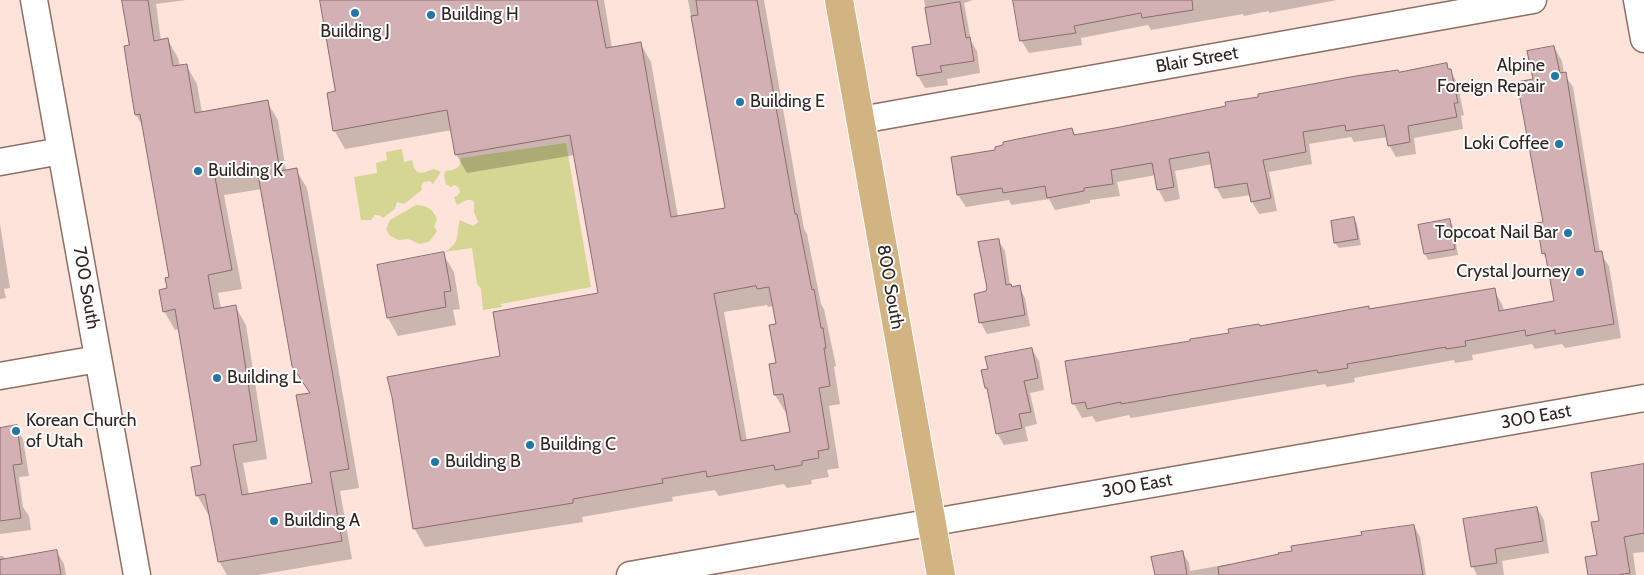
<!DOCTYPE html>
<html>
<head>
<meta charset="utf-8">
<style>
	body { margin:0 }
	canvas { display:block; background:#fde3d9 }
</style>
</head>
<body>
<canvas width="1644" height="575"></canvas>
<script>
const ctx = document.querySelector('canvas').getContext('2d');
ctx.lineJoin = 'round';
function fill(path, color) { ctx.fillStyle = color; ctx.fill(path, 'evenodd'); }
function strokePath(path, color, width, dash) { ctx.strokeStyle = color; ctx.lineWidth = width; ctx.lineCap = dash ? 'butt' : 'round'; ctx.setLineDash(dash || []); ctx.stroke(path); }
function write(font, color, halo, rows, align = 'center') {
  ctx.font = font + ' Cabin,sans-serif'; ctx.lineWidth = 4; ctx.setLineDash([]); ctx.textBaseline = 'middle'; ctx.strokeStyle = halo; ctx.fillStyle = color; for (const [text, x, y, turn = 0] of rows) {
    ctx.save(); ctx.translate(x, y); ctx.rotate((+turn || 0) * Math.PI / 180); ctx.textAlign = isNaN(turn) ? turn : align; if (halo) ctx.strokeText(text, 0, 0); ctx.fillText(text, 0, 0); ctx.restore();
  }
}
const green = new Path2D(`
	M566,143L591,287L501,304L502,307L483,310L481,289L477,284L472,248L445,252C462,241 455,235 460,220L473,226L478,222L474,212V203L472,200H467L457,205L454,197L457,196L460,192L459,188L455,185L451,187L446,184L444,176L445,171C455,170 461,169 461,158Z
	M402,149L404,162L412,160L414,168L417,172L422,173L434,169L441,172L433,184L430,181L424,182L421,186L422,190L404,204L397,202L395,209L383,218L379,215H375L371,220H361L354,177L377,173L376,163L387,160L386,152Z
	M416,205C427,205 434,210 437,220L434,226L437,231L430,241L420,244L408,239L398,240L390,236L386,229L390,220Z`);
const shadow = new Path2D(`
	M121,0H186L156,4L161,41L168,40L178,58L180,66L186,65L197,84L202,113L267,102L278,120L286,171L296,170L307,188L359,488L340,491L352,559L258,575H227L219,561L210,514H208L197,495L203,466L180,329L175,330L164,311L170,278L144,128L136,115L125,47L131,46L124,6ZM262,189L293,366L310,394L313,484L249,495L243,463L267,459L246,325L235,306L221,309L218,293L242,289L224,195Z
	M321,0H604L612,48L640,43L651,62L678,217L726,209L688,0H764L804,229L807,234L821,304L824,309L836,366L834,367L840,404L829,406L839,468L827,470L829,477L811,480L812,484L787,488L784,484L719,496L715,490L672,497L673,501L582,517L583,522L425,547L414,528L502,357L599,294L575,155L467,173L456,154L452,130L345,149L334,130L337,92ZM767,305L768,307L774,306L777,325V364L775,395L786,413H788L792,433L747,441L724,312Z
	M924,0H973L964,3L971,41L977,51L980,73L947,79L948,85L925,88L918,76L913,48L932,45Z
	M1018,0H1337L1269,13V11L1244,16L1243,14L1151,30L1148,25L1081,38L1082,45L1029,53L1021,40Z
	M1554,47L1562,61L1564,74L1573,87L1600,253L1609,266L1621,338L1565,348L1562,344L1535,349L1532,344L1472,355L1473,360L1455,363L1454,360L1354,378L1355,382L1327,387L1325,384L1131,418L1129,415L1096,422L1092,416L1082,418L1074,404L1191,342L1260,327L1494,290L1502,304L1504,311L1555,302L1548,262L1543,253L1544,223L1534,80Z
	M1446,65L1457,82L1464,115L1461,116L1463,129L1414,138L1416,154L1396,157L1389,145L1388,137L1354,142L1351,137L1309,144L1312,164L1269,172L1277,211L1259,214L1252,202L1251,195L1223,199L1216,187L1212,164L1175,171L1180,199L1165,202L1158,189L1156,175L1117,182L1120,196L1090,200V203L1055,210L1049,199L1011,205L1009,200L966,207L958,195L953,158L997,151L1037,137V135L1072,129L1076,136L1228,107L1302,87Z
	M1354,218L1357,224L1361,245L1339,248L1335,243Z
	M1450,221L1453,227L1458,255L1428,260L1425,254Z
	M0,224L10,288L4,289L6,298L0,299Z
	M998,240L1005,251L1010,285L1012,288L1019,287L1025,298L1030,326L987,334L981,323L976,295L987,292Z
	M443,254L454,272L460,309L453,310L456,325L398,336L388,318Z
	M1032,349L1039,361L1044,390L1030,393L1037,424L1025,427L1028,441L1004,445L997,433L989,393L986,388L989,370Z
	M16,427L23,439L29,476L19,477L23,507L29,516L31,530L0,534V429Z
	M1644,465V552L1633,553L1636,575H1590L1598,556L1601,522Z
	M1537,508L1544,520L1549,553L1502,561L1504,575H1477L1473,567L1465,520Z
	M1414,526L1420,537L1426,575H1156L1182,552L1189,563L1190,571L1229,564L1230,566Z
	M57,552L64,564L66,575H0V556H3L6,560Z`);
const building = new Path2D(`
	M122,0H148L154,41L168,38L173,66L187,64L195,113L268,100L280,171L297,168L349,469L330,472L342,541L218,562L205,494L196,496L191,467L201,465L175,309L163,312L159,290L167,288L165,278L169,277L140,114L135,115L131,91L124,46L129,45ZM257,169L292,366L310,393L296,395L312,483L242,495L233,445L257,441L236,305L214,309L208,275L232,270L215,177Z
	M320,0H597L606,48L641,42L671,217L725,208L691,16L698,15L696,0H757L795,214H797L812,290L814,289L821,328H823L826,348H824L830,386L819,388L829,449L818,451L819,458L802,461V465L775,470L774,465L707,477L706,471L662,479L663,483L573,499V503L413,529L392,397L387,377L500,356L493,312L598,293L570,135L455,155L447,110L333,131L327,93L335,91ZM756,286L757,289L769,287L776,324L769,325L776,363L769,364L774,395L783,394L790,432L741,441L714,294Z
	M1013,0H1192L1193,10L1142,18L1141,13L1074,26L1076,33L1020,41Z
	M960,2L966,38L970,37L974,61L940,66L942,72L917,76L912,47L931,44L925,8Z
	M1554,46L1560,73L1566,72L1595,252L1602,251L1614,324L1555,334V330L1526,336L1525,330L1465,341L1466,346L1446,349V347L1347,364L1348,368L1318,373L1317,370L1121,404V402L1087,409L1085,402L1072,404L1065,361L1190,341V339L1229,333L1228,329L1259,324L1260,326L1369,306V309L1495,288L1499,311L1554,301L1545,253L1542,254L1537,223L1543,222L1517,82L1533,79L1527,51Z
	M1447,63L1448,69H1451L1458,103H1454L1457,117L1408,126L1410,142L1388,146L1384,125L1346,131L1345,125L1303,132L1306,152L1263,160L1271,198L1251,202L1247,183L1215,188L1209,152L1169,159L1174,187L1157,190L1152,163L1111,170L1113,184L1084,188V191L1047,198L1045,186L1003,193L1002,188L957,195L951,157L995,150V147L1003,145V142L1072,128L1074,135L1115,128L1226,106L1225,102L1258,97V94L1356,76L1398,70L1399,72Z
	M1354,217L1358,239L1334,243L1331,221Z
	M1450,219L1455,249L1424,254L1418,225Z
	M999,239L1006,285L1011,284L1012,287L1020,285L1025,315L979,323L974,294L986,291L987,288L978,242Z
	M444,252L451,291L444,292L446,307L387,318L377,265Z
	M1032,348L1038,378L1024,381L1031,412L1019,414L1022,428L996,434L987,388H985L981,370L988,369L985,357Z
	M17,425L22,464L13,465L21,518L0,521V428Z
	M1644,464V533L1624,537L1630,573L1618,575H1588L1585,557L1597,555L1591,522L1599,521L1591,473Z
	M1537,507L1543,541L1495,549L1497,563L1471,567L1463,519Z
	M1414,525L1423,575H1219L1218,567L1279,554L1278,553L1292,551L1291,546L1362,535L1361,532Z
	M57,550L61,575H0V560Z
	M1183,551L1187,575H1155L1151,557Z`);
const minor = new Path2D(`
	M34,0L137,575
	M1637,0L1644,39
	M861,120L1533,0
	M0,162L61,151
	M0,376L98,359
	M630,575L1644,398`);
const major = new Path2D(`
	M839,0L941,575`);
const markers = [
	[355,13,5,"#2377a8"],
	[431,15,5,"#2377a8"],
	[1555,76,5,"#2377a8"],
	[740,102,5,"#2377a8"],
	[1559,144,5,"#2377a8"],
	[198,171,5,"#2377a8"],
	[1568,233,5,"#2377a8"],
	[1580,272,5,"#2377a8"],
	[217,378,5,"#2377a8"],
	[16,431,5,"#2377a8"],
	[530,445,5,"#2377a8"],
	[435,462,5,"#2377a8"],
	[274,521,5,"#2377a8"]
];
const poiNames = [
	["Building H",441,15],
	["Building J",355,32,"center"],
	["Alpine",1545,66,"right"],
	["Foreign Repair",1545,87,"right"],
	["Building E",750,102],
	["Loki Coffee",1549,144,"right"],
	["Building K",208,171],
	["Topcoat Nail Bar",1558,233,"right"],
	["Crystal Journey",1570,272,"right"],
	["Building L",227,378],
	["Korean Church",26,421],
	["of Utah",26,442],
	["Building C",540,445],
	["Building B",445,462],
	["Building A",284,521]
];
const streetNames = [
	["Blair Street",1197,60,-10],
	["800 South",890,287,80],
	["700 South",86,288,80],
	["300 East",1536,417,-10],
	["300 East",1137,486,-10]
];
fill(green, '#d5d693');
fill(shadow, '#0003');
fill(building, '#d2b0b4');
strokePath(building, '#8b6c70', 1);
strokePath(minor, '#8c7064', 29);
strokePath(major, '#fff', 30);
strokePath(minor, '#fff', 26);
strokePath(major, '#d2b483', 28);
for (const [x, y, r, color] of markers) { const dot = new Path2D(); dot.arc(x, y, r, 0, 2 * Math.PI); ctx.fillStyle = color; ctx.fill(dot); strokePath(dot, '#fff', 2); }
write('18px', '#302420', '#fff', poiNames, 'left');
write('18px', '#302420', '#fff', streetNames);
</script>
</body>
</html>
